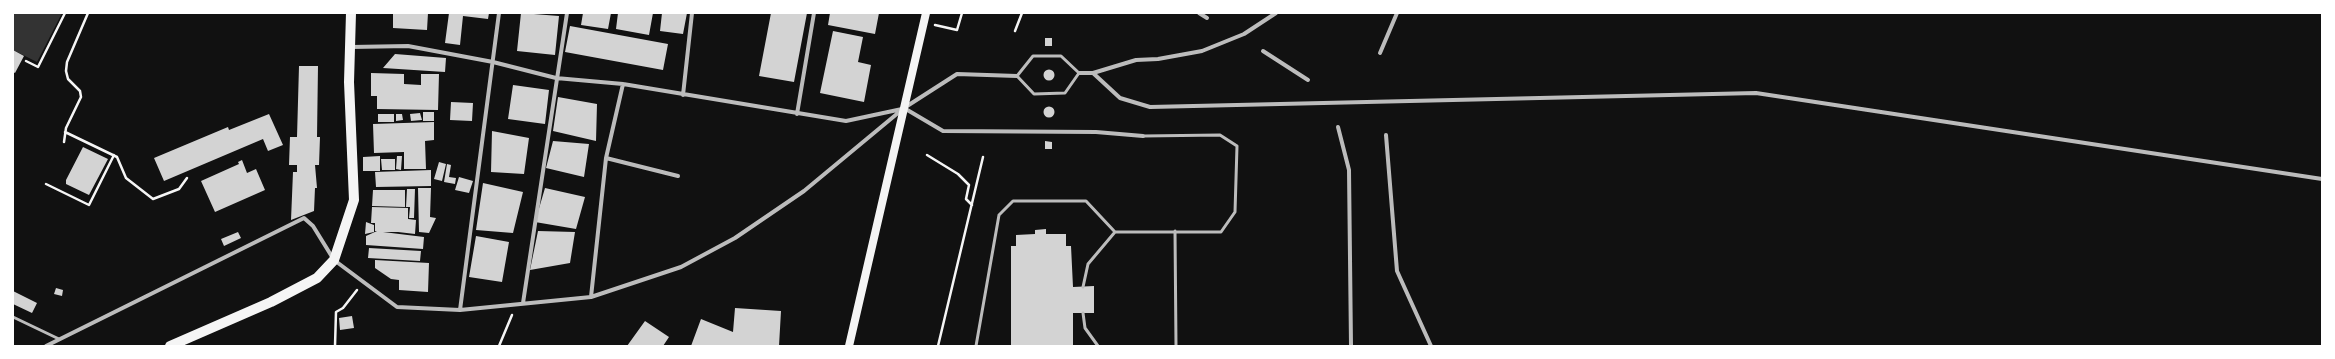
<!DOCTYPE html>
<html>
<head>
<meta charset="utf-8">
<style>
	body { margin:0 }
	#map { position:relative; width:2335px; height:359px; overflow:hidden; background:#111; font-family:"Space Grotesk",sans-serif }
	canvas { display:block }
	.frame { position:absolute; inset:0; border:14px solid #fff; pointer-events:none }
</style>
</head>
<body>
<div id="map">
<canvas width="2335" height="359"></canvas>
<div class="frame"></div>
</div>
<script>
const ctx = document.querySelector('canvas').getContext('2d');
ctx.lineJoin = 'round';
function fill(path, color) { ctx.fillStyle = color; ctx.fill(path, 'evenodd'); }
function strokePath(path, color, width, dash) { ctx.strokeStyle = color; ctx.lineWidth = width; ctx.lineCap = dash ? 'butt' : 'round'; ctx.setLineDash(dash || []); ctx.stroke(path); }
const water = new Path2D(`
	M13,13H62L37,62L13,50Z`);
const building = new Path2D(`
	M393,13H428L427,30L393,28Z
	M449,13H489L488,19L463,16L460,45L445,43Z
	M521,13L559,16L555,55L517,51Z
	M583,13H611L608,29L581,25Z
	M618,13H653L649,35L616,29Z
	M662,13H687L683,34L660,31Z
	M771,13H807L794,82L759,76Z
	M830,13H879L875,34L828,25Z
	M570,26L668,44L663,70L565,52Z
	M833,31L863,37L858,62L871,65L864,102L820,93Z
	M1045,38H1052V46H1045Z
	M13,50L24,56L15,73L13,72Z
	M395,54L446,58L445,72L383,68Z
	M299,66H318L317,137H320L319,165H315L317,188H315L314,211L291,220L293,172H297V165H289L290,137H297Z
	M1043.5 75a5.5 5.5 0 1 1 11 0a5.5 5.5 0 1 1-11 0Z
	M371,73L404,74V84L421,85V74H439L438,110L377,109V96H371Z
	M513,85L549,90L545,124L508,119Z
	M558,97L597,104L596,141L553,131Z
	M451,102L473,103L472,121L450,120Z
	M1043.5 112a5.5 5.5 0 1 1 11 0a5.5 5.5 0 1 1-11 0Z
	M423,112H434V121H423Z
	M420,113L422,120L411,121L410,114Z
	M269,114L283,145L268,151L263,139L164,181L154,158L228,127L229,130Z
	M378,114H394V122H378Z
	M396,114H402L403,120L396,121Z
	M434,122V140L425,141L426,169H404V152L374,153L373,124Z
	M492,131L529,138L524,174L491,172Z
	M553,141L589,144L584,177L546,168Z
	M1045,141L1052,142V149H1045Z
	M83,147L108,159L89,195L66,184V180Z
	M380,156V171H363V157Z
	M397,156H402L401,170L396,169Z
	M381,159H395V170H382Z
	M242,160L247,173L256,169L265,190L215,212L201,181L239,164L238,162Z
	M439,162L446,164L442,181L434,179Z
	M447,164L451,165L449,177L456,178L455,184L444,182Z
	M431,170V186L376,187L375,172Z
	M459,177L473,181L469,193L455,190Z
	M483,183L523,192L513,233L476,230Z
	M418,188H431L430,217L436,218L429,233L419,232Z
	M545,188L585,197L576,229L535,222Z
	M407,189H415L414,218H409L410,207H406Z
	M373,190H405V207L372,206Z
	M372,207L408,208V219L416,220L415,234L398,232H383L424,237L423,249L366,245V236L377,231H375V223H371Z
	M366,222L374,225V232L365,234Z
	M1046,229V234H1066V246H1071L1073,287L1094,286V313H1073V346H1011V246H1016V235L1035,234V230Z
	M538,231L575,232L570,263L530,270Z
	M238,232L241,238L224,246L221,239Z
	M476,236L509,242L502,282L469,277Z
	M369,248L421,251L420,261L368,258Z
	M375,260L429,263L428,292L399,290V280L391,279L375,268Z
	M56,288L63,290L62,296L54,294Z
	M13,291L37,303L32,313L13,304Z
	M735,308L781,311L779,346H691L701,319L733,332Z
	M352,316L354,328L340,330L339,318Z
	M645,321L669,337L663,346H627Z`);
const path = new Path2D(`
	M935,25L957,30L962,13
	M1015,31L1022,13
	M26,61L38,67L65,13
	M65,132L117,157L126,178L153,199L179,189L187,178
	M64,142L66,128L81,97L80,91L68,79L66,71L67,62L88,13
	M927,155L958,174L969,185L966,199L972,205
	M46,184L89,205L114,155
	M335,346L336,312L343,308L357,290
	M499,346L512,315
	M938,346L983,157`);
const service = new Path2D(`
	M1033,56H1061L1079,73L1065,93L1034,94L1017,76Z
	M1175,231L1176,346
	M1083,287L1088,264L1115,232H1221L1235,212L1237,146L1220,135L1143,136
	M1083,313L1085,328L1098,346
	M13,317L59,339
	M976,346L999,215L1013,201H1086L1115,232`);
const minor = new Path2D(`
	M1199,13L1207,18
	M1276,13L1244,34L1202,51L1158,59L1136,60L1093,73L1120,98L1150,107L1756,93L2322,179
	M351,47L408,46L493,62L556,78L623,84L846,121L902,109
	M1263,51L1308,80
	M1380,53L1397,13
	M1079,73H1093
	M683,95L692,13
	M904,108L943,131L1096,132L1143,136
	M797,114L814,13
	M1338,127L1349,170L1351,346
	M1386,135L1397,271L1431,346
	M606,158L678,176
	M591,297L606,158L623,84
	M523,303L567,13
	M460,310L499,13
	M46,346L304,218L313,226L334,260L397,307L460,310L591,297L681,267L735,238L804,191L904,108L957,74L1017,76`);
const secondary = new Path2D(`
	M849,346L926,13`);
const primary = new Path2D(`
	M170,346L271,302L317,278L334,260L354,200L349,82L351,13`);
fill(water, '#333');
fill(building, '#d3d3d3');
strokePath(path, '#f5f5f5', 2.5);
strokePath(service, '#bcbcbc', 3);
strokePath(minor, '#bcbcbc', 4);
strokePath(secondary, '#f5f5f5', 8);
strokePath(primary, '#f5f5f5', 10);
</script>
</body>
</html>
